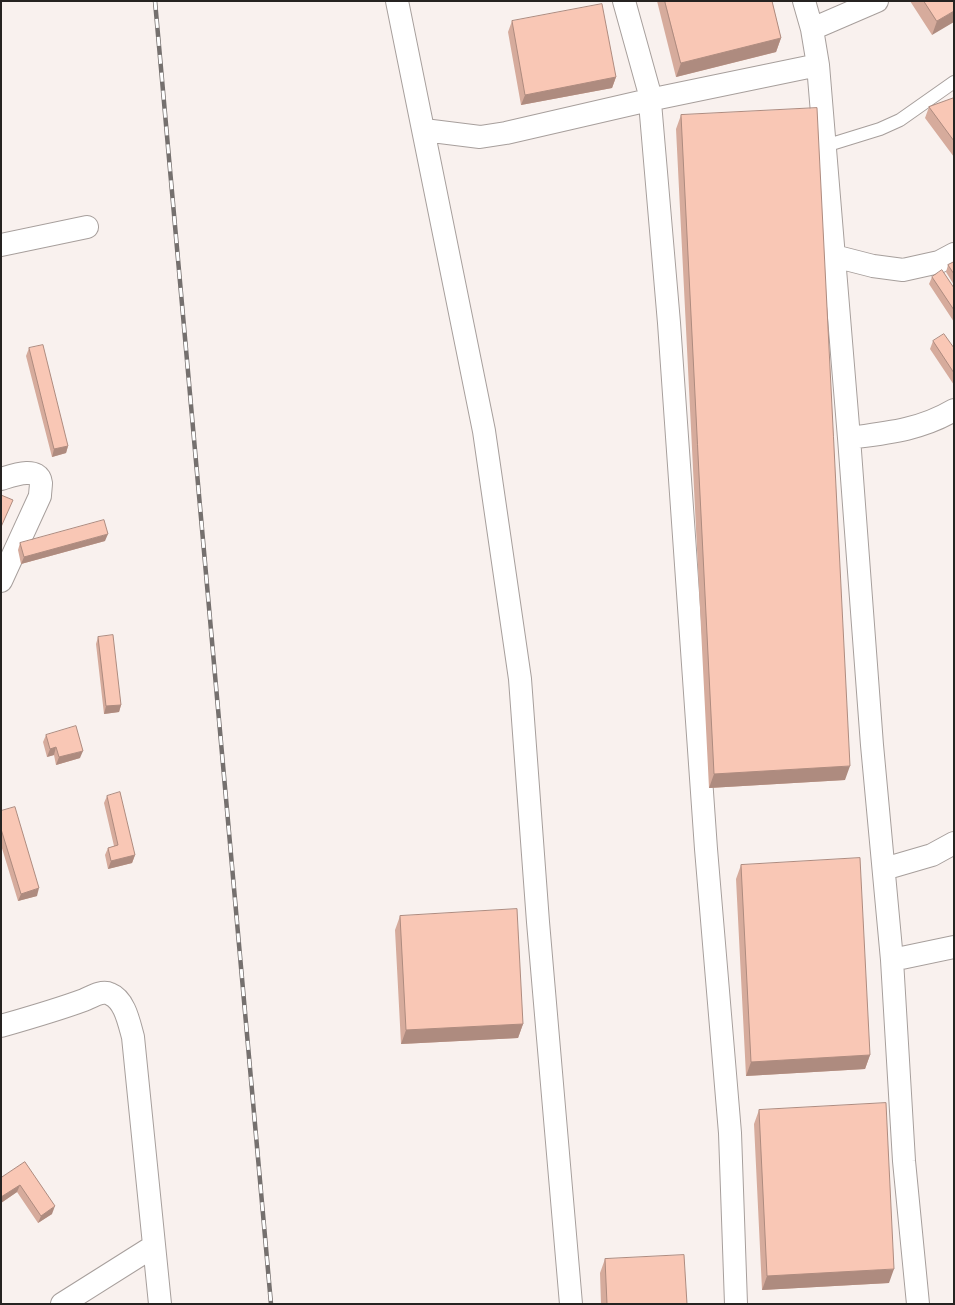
<!DOCTYPE html>
<html>
<head>
<meta charset="utf-8">
<style>
	body { margin:0 }
	#map { position:relative; width:955px; height:1305px; overflow:hidden; background:#f9f1ee; font-family:Manrope,sans-serif }
	canvas { display:block }
	.frame { position:absolute; inset:0; border:2px solid #262321; pointer-events:none }
</style>
</head>
<body>
<div id="map">
<canvas width="955" height="1305"></canvas>
<div class="frame"></div>
</div>
<script>
const ctx = document.querySelector('canvas').getContext('2d');
ctx.lineJoin = 'round';
function strokePath(path, color, width, dash) { ctx.strokeStyle = color; ctx.lineWidth = width; ctx.lineCap = dash ? 'butt' : 'round'; ctx.setLineDash(dash || []); ctx.stroke(path); }
function fill(path, color) { ctx.fillStyle = color; ctx.fill(path, 'evenodd'); }
const service = new Path2D(`
	M825,146L880,129L900,120L954,82`);
const minor = new Path2D(`
	M397,1L484,431L520,679L538,922L571,1304
	M624,1L649,91L669,323L706,849L730,1133L736,1304
	M804,1L812,29L818,65L849,438L872,745L892,960L904,1161L918,1304
	M812,29L877,1
	M424,130L480,137L506,133L649,100L818,65
	M1,245L87,227
	M834,256L873,266L903,270L939,262L954,254
	M849,438C887,433 920,430 954,410
	M1,479C11,476 39,465 41,483C41,487 40,492 40,496L1,581
	M884,869L932,855L954,843
	M892,960L954,947
	M1,1026C29,1018 57,1010 84,1000C91,997 102,990 110,994C125,1000 129,1023 133,1037L160,1304
	M62,1304L154,1246`);
const rail = new Path2D(`
	M155,1L271,1304`);
const wall = new Path2D(`
	M657,1H772L781,38L776,52L676,77Z
	M910,1H954L932,35Z
	M512,21L616,77L612,88L521,105L508,32Z
	M954,98V157L925,118L929,107Z
	M681,115L845,780L709,788L676,129Z
	M954,262V285L946,272L948,265Z
	M932,277L954,288V322L929,284Z
	M933,341L954,348V385L930,349Z
	M29,348L68,446L66,453L52,457L26,356Z
	M105,541L21,564L18,550L20,543Z
	M98,637L121,705L119,712L104,714L96,644Z
	M46,735L80,758L56,765L54,755L47,757L43,742Z
	M107,796L135,855L132,863L108,869L105,855L108,848L114,846L104,803Z
	M1,811L37,896L18,901L1,845Z
	M741,865L870,1055L865,1069L746,1076L736,879Z
	M400,916L523,1024L518,1038L401,1044L395,930Z
	M759,1110L889,1283L762,1290L754,1124Z
	M25,1162L52,1214L38,1223L17,1192L1,1203V1178Z
	M605,1259L687,1304H601L600,1273Z`);
const shadedWall = new Path2D(`
	M954,11V22L932,35L937,21Z
	M781,38L776,52L676,77L681,63Z
	M616,77L612,88L521,105L525,95Z
	M68,446L66,453L52,457L54,449Z
	M108,534L105,541L21,564L24,557Z
	M121,705L119,712L104,714L106,706Z
	M56,747L54,755L47,757L50,749Z
	M83,751L80,758L56,765L59,757Z
	M850,766L845,780L709,788L714,774Z
	M135,855L132,863L108,869L111,861Z
	M39,888L37,896L18,901L21,894Z
	M523,1024L518,1038L401,1044L406,1030Z
	M870,1055L865,1069L746,1076L751,1062Z
	M20,1185L17,1192L1,1203V1197Z
	M55,1206L52,1214L38,1223L41,1216Z
	M894,1269L889,1283L762,1290L767,1276Z`);
const building = new Path2D(`
	M665,1H772L781,38L681,63Z
	M924,1H954V11L937,21Z
	M602,4L616,77L525,95L512,21Z
	M954,98V141L929,107Z
	M817,108L850,766L714,774L681,115Z
	M954,262V274L948,265Z
	M942,270L954,288V310L932,277Z
	M944,334L954,348V373L933,341Z
	M43,345L68,446L54,449L29,348Z
	M1,495L13,500L1,527Z
	M104,520L108,534L24,557L20,543Z
	M113,635L121,705L106,706L98,637Z
	M76,726L83,751L59,757L56,747L50,749L46,735Z
	M120,792L135,855L111,861L108,848L118,845L107,796Z
	M15,807L39,888L21,894L1,829V811Z
	M860,858L870,1055L751,1062L741,865Z
	M517,909L523,1024L406,1030L400,916Z
	M886,1103L894,1269L767,1276L759,1110Z
	M25,1162L55,1206L41,1216L20,1185L1,1197V1178Z
	M684,1255L687,1304H607L605,1259Z`);
strokePath(service, '#a79f9c', 14);
strokePath(minor, '#a79f9c', 24);
strokePath(service, '#fff', 12);
strokePath(minor, '#fff', 22);
strokePath(rail, '#75706e', 4.5);
strokePath(rail, '#fff', 3, [9]);
fill(wall, '#d6ab9c');
fill(shadedWall, '#ae8b7f');
fill(building, '#f9c7b5');
strokePath(building, '#ae8b7f', 1);
</script>
</body>
</html>
